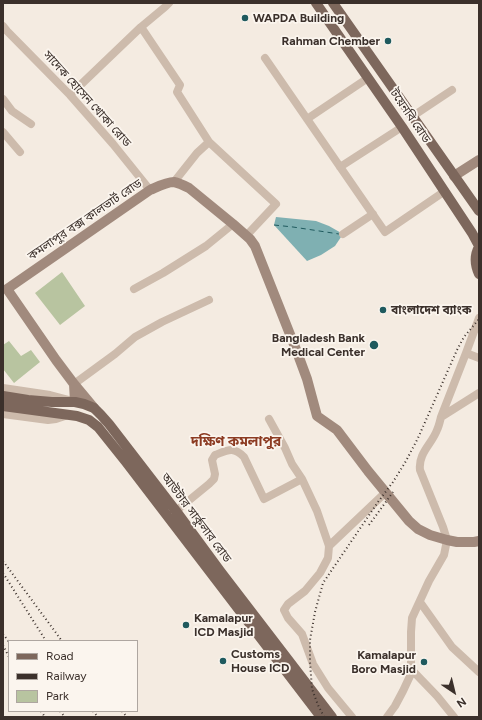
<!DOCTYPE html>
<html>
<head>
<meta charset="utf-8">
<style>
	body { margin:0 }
	#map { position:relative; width:482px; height:720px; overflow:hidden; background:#f4ebe1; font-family:Figtree,sans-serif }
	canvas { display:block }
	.frame { position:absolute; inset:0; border:4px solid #3b302b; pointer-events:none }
	.legend { position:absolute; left:8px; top:640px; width:130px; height:72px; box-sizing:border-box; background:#fbf5ee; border:1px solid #aea6a0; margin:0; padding:5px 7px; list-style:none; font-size:12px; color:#3b302b }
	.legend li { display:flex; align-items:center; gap:8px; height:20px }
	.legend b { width:20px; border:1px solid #aea6a0 }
	.north { position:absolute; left:434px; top:672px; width:40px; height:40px; -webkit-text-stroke:3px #fbf5ee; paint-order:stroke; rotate:145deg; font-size:11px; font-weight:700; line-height:16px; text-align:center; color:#3b302b }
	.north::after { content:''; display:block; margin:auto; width:14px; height:18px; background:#3b302b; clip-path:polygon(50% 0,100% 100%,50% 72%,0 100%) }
</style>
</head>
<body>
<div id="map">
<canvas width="482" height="720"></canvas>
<div class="frame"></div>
<ul class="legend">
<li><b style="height:5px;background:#7d675c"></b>Road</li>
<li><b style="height:5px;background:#3b302b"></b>Railway</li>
<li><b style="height:11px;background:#b8c4a0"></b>Park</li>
</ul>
<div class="north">N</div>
</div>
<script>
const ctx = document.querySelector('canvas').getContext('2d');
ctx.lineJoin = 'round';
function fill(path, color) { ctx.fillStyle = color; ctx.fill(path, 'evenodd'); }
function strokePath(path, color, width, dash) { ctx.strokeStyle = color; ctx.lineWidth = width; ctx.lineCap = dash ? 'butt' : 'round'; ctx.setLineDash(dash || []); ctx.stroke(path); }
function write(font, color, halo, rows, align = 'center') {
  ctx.font = font + ' Figtree,"Noto Sans Bengali",sans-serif'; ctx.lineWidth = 3.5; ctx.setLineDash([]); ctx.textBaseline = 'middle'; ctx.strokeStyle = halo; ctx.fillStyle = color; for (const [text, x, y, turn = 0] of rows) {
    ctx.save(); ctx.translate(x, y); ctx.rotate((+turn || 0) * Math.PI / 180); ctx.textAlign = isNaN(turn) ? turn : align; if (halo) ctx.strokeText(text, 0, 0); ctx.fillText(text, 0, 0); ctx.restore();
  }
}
const green = new Path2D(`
	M62,272L85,306L60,325L35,293Z
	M9,341L21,356L31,350L40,362L14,383L3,369V345Z`);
const water = new Path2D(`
	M276,217L316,221L329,226L343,234L335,246L321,255L307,261L274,225Z`);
const ferry = new Path2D(`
	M274,225L293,227L339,234`);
const street = new Path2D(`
	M3,26L7,31L70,95L113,144L150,190
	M141,27L180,85L177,92L209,142L197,153L174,182
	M265,58L385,232L445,191
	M70,95L141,27L165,7L169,3
	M3,99L12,111L31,124
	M413,116L452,90
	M307,119L368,78
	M3,132L20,152
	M209,142L276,204L246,236
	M340,167L402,127
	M343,234L373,214
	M134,289L163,273L206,246L233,224
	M466,353L479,358
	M74,384L115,354L135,337L162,322L209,300
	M3,388L50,395L69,400
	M3,414L48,420L56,419L68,415
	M441,417L466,353L479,318
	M269,419L285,448L292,464L302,479L317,511L329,546L328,558L320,573L305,591L288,604L284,610L288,618L302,634L313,664L328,688L352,717
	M176,511L209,484L214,479L215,474L212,460L215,455C228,450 233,446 244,457L264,499L302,479
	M329,546L386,492
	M420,602L452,647L479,672
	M411,669L437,696L454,717
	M387,717L395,706L403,691L410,676L411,664V632L412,618L429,581L444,555L447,540L443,527L420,470C418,453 432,444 437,430C439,426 440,421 441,417L479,393`);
const secondary = new Path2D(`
	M454,176L479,160
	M74,384L94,408
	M75,402L74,384L56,360L7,289L150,190C157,187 166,182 174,182C179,183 185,186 189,188L233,224L250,239L255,246L297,352L307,379L317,416L337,430L368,471L409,521L418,529L430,535L447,540L457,542H474L479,541`);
const primary = new Path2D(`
	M316,3L402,127L472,233L479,246
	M333,3L479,211
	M479,247C474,256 475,265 479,274
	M3,396L28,400L52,402H75L84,404L94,408L101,415L109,424L176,511L220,571L332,717
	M3,406L77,416L89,420L98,427L126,462L321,717`);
const rail = new Path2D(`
	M369,525L393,492
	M3,561L62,641
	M3,573L46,641
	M3,634L9,642
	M3,645L9,657
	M41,711L45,717
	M60,711L65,717
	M93,711L98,717
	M122,711L127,717
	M324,717L318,705L312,689L310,662V640L315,612L323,583L378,502L393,482L406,461L418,438L457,350L464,337L479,319`);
const markers = [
	[245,18,4,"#1f5a5e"],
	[388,41,4,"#1f5a5e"],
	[383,310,4,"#1f5a5e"],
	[374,345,5,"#1f5a5e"],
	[186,625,4,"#1f5a5e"],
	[223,661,4,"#1f5a5e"],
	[424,662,4,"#1f5a5e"]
];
const poiNames = [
	["WAPDA Building",253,18],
	["Rahman Chember",380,41,"right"],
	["বাংলাদেশ ব্যাংক",391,310],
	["Bangladesh Bank",365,338,"right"],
	["Medical Center",365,352,"right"],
	["Kamalapur",194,618],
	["ICD Masjid",194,632],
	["Customs",231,654],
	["House ICD",231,668],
	["Kamalapur",416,655,"right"],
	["Boro Masjid",416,669,"right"]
];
const streetNames = [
	["সাদেক হোসেন খোকা রোড",87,99,48],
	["টয়েনবি রোড",410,116,56],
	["কমলাপুর বক্স কালভার্ট রোড",85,220,-34],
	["আউটার সার্কুলার রোড",196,518,53]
];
const quarterNames = [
	["দক্ষিণ কমলাপুর",236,442]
];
fill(green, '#b8c4a0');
fill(water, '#7fb0b2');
strokePath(ferry, '#1f5a5e', 1, [5, 4]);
strokePath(street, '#cdbbac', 8);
strokePath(secondary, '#a18a7d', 10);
strokePath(primary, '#7d675c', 10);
strokePath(rail, '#3b302b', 2, [1, 3]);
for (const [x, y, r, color] of markers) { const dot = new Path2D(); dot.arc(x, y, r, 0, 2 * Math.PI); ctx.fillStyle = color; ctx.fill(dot); strokePath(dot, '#fbf5ee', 1.5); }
write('bold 12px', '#3b302b', '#fbf5ee', poiNames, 'left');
write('12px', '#3b302b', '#fbf5ee', streetNames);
write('bold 14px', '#8c3b22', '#fbf5ee', quarterNames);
</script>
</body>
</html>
